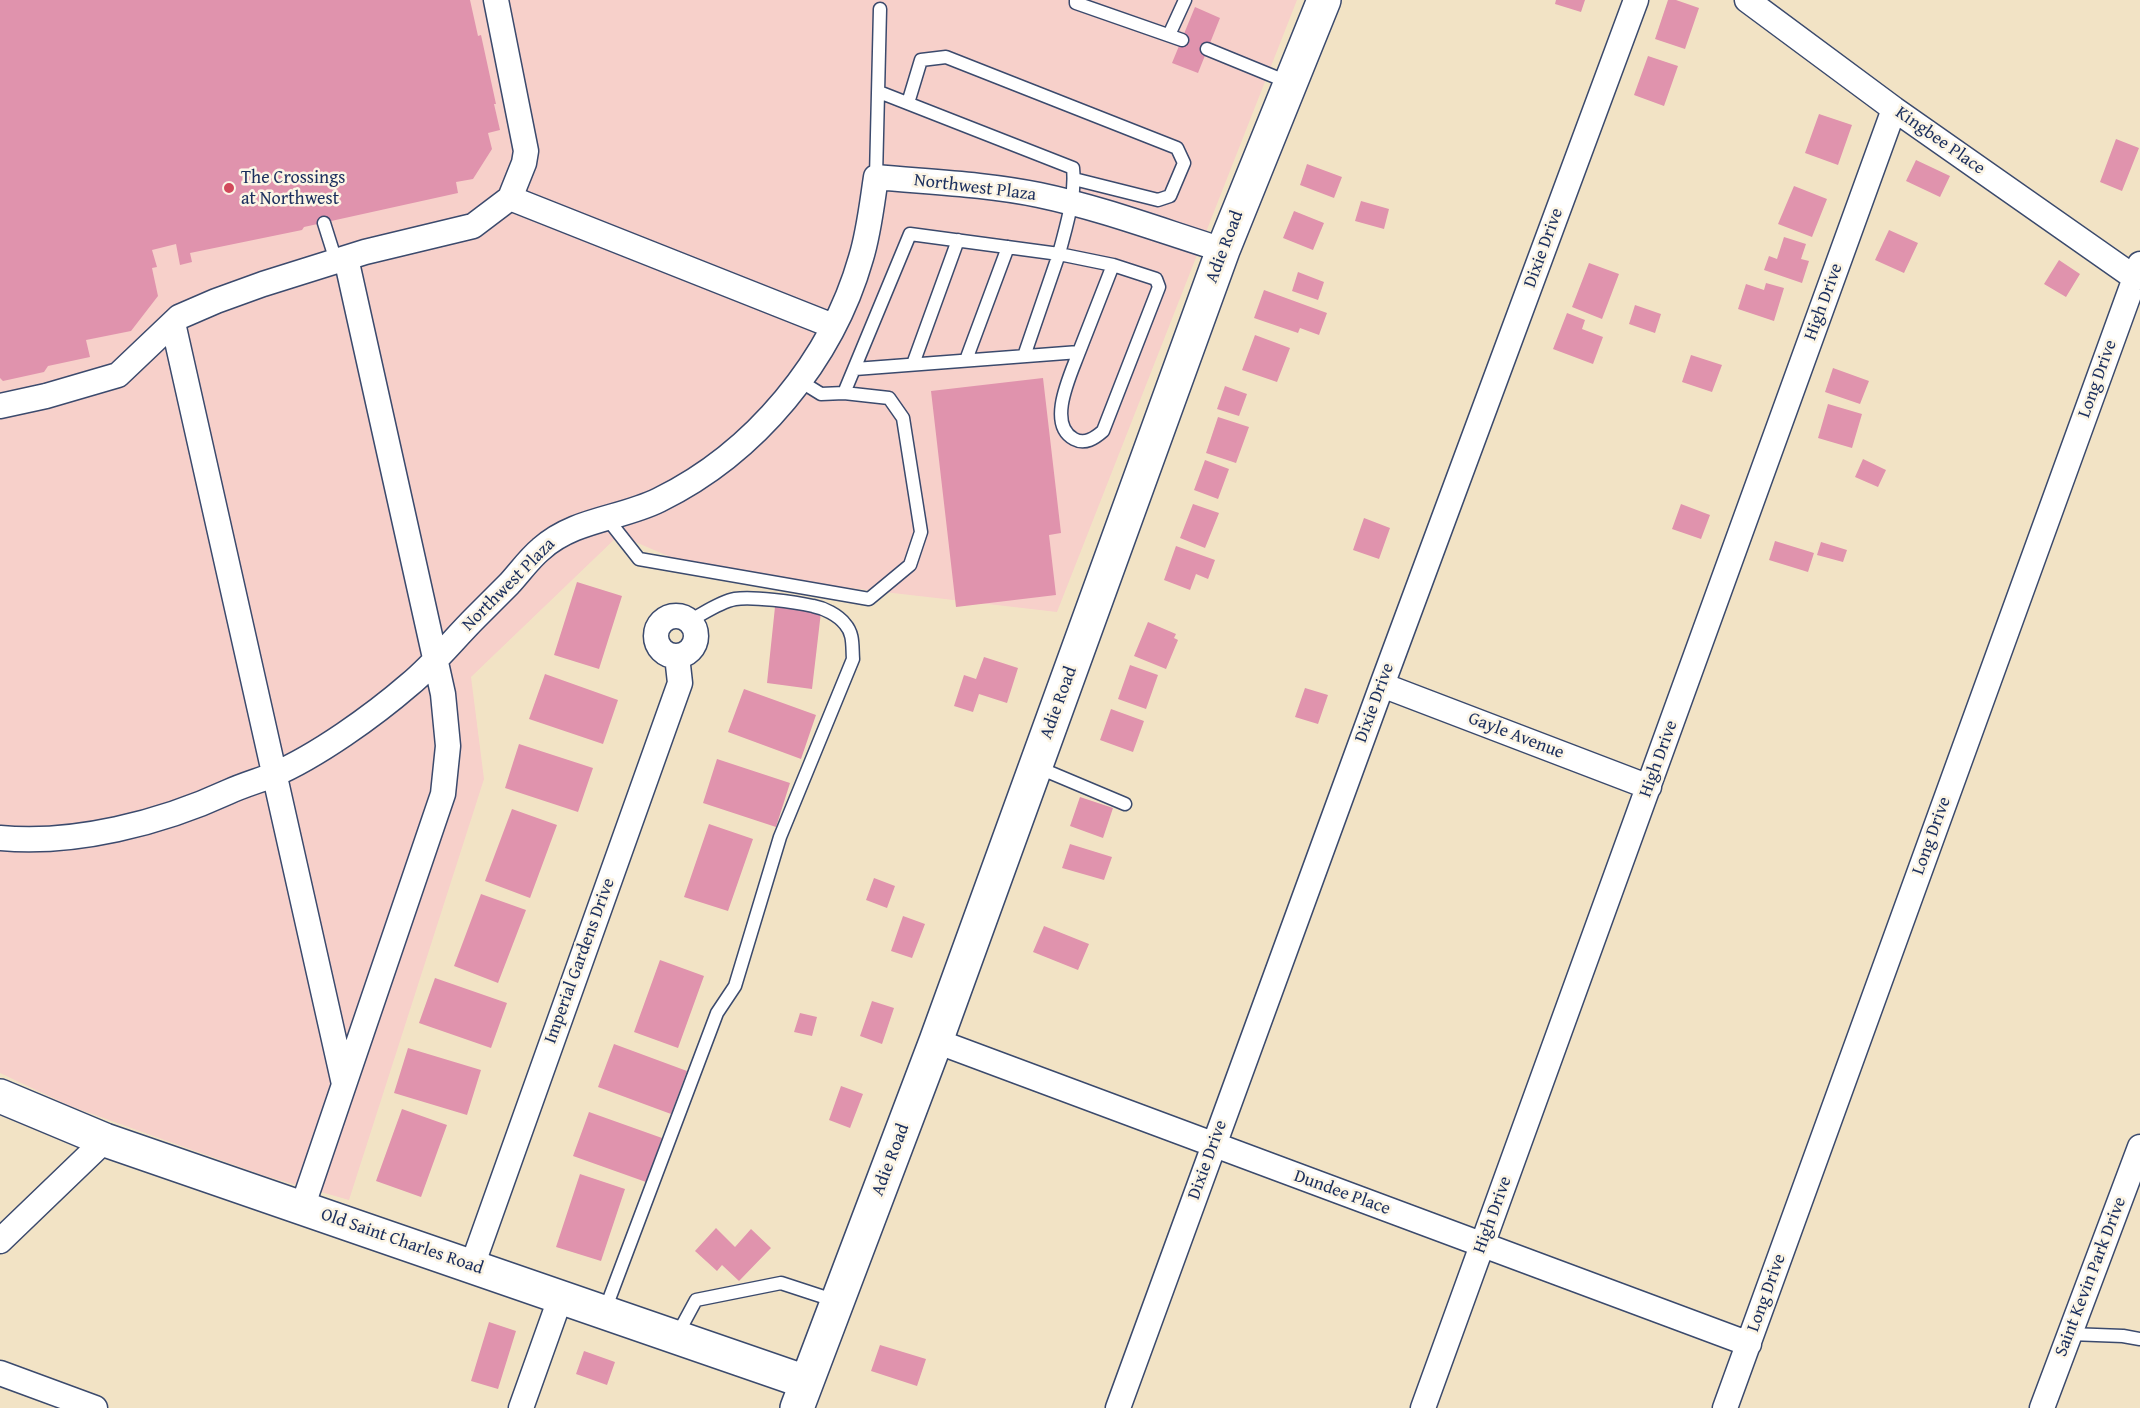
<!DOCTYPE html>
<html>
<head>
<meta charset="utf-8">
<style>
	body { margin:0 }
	canvas { display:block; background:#f2e3c5 }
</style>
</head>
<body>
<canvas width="2140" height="1408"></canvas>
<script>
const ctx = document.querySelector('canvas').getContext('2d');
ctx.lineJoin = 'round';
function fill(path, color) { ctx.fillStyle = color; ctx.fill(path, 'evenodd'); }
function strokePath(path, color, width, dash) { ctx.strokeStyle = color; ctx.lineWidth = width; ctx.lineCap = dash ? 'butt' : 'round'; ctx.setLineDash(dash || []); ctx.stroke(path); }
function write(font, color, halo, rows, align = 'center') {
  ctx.font = font + ' "Gentium Book Plus",serif'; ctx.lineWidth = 5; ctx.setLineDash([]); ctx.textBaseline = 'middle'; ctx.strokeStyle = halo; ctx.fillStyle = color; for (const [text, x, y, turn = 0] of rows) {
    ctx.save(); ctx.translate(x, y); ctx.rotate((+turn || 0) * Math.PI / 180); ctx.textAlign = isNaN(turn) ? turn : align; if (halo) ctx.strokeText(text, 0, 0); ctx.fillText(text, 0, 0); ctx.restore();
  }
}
const built = new Path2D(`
	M0,0H1297L1057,612L703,571L619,535L471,677L484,779L349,1200L265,1176L70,1106L0,1073Z`);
const building = new Path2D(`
	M0,0H470L478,36L481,35L496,104H494L500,130L488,133L492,149L473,179L456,182L458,193L304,227L302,230L190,253L192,262L180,265L176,244L152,250L157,267L152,268L158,296L131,331L86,340L90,357L48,366L44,372L3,381L0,378Z
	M1556,0H1585L1581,12L1555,4Z
	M1668,0H1676L1699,8L1685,49L1655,39Z
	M1195,7L1220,18L1198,73L1172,63Z
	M1648,56L1678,66L1664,106L1634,95Z
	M1819,114L1852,125L1838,165L1805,153Z
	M2116,139L2139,148L2122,191L2100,182Z
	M1916,160L1950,176L1940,197L1906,181Z
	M1307,164L1342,177L1334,198L1300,185Z
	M1794,186L1827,199L1812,237L1778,224Z
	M1361,201L1389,209L1384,229L1355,221Z
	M1294,211L1324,223L1313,250L1283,238Z
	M1889,230L1918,243L1904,273L1875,260Z
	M1784,237L1806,244L1801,259L1809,261L1802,283L1764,270L1769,256L1777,259Z
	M2059,260L2080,274L2066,297L2044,284Z
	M1589,263L1619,274L1602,319L1572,307Z
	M1298,272L1324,282L1318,300L1292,291Z
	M1766,283L1784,288L1774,321L1738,309L1746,284L1764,290Z
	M1264,290L1327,313L1319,335L1300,328L1298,333L1254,318Z
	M1635,305L1661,314L1655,333L1629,324Z
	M1567,313L1585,320L1582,329L1603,337L1593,364L1553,349Z
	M1255,335L1290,348L1277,382L1242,370Z
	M1691,355L1722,365L1712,392L1682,382Z
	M1833,368L1869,381L1860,404L1825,392Z
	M1043,378L1061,533L1049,535L1056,595L956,607L931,391Z
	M1225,386L1247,394L1239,416L1217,409Z
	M1828,404L1862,414L1852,448L1818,438Z
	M1218,417L1249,427L1236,463L1206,453Z
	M1863,459L1886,470L1878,487L1855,477Z
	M1205,460L1229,469L1218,499L1194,490Z
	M1193,504L1219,513L1205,548L1180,538Z
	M1681,504L1710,515L1701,539L1672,529Z
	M1364,518L1390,528L1379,559L1353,550Z
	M1775,541L1814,553L1808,572L1769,560Z
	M1821,542L1847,550L1843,562L1817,555Z
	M1176,546L1215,560L1208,579L1196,574L1190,590L1164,580Z
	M577,582L622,596L599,669L554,655Z
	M775,607L821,612L812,689L767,683Z
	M1148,622L1176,634L1174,638L1178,640L1166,669L1134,656Z
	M984,657L1018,668L1007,703L979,694L973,712L954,706L964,675L976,679Z
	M1130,665L1158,675L1146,709L1118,699Z
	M545,674L618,700L603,744L529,719Z
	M1305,688L1328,695L1318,724L1295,717Z
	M744,689L816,715L801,759L728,732Z
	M1111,709L1144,721L1133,752L1100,740Z
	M519,744L593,768L578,812L505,788Z
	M717,759L790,783L776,827L703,803Z
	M1080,797L1113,808L1103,838L1070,826Z
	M512,809L557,825L530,898L485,881Z
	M709,824L753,839L728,911L684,897Z
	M1070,844L1112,857L1104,880L1062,868Z
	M874,878L895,886L887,908L866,900Z
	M481,894L526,910L498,983L454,966Z
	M903,916L925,924L912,958L891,951Z
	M1044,926L1089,944L1078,970L1033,952Z
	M660,960L704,976L678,1048L634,1032Z
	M435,978L507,1003L491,1048L419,1023Z
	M872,1001L894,1008L882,1044L860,1036Z
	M800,1013L817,1017L812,1036L794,1032Z
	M614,1044L687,1071L671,1114L598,1087Z
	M408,1048L481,1070L467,1115L394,1093Z
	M841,1086L863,1094L850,1128L829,1120Z
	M402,1109L447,1125L421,1197L376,1181Z
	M589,1112L662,1138L646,1182L573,1156Z
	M580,1174L625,1189L601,1261L556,1247Z
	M716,1228L735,1247L751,1229L771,1248L739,1281L722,1265L717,1271L695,1251Z
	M489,1322L516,1331L498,1389L471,1381Z
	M880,1345L926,1359L917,1386L871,1371Z
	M584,1351L615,1362L607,1385L576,1374Z`);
const lane = new Path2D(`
	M1076,0V3L1182,40
	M1169,35L1185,0
	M1207,49L1290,83
	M908,103L921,60L946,57L1177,148L1184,163L1170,196L1158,200L1074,179
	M876,177L880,9
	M324,223L336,261
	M1024,356L1059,254L1113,265L1156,279L1159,287L1103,431C1095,438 1085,445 1074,439C1046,424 1071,374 1079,352
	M966,360L1008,247
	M913,364L958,240
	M855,369L1079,352L1113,265
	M800,381L821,394L844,393L910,234L1059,254C1066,226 1076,197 1073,168L879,92
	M606,517L639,559L869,599L910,565L921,532L903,418L889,398L844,393
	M1037,767L1125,804
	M605,1310L717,1013L735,986L780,837L853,659C852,646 854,634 845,624C838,615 824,608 813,606C795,602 752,596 735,599C719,602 703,614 689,621
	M2070,1334L2123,1336L2140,1339
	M676,1337L696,1300L781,1283L836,1301`);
const street = new Path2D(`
	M1747,0L1894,109L2135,278
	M510,198L833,326
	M173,323L344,1084
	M0,406L46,396L118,375L179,317L216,301L263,284L365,252L473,226L510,198L524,163L526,151L496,0
	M656 636a20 20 0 1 1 40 0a20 20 0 1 1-40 0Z
	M1382,685L1649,787
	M0,838C74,845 161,823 228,792C243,785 258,781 273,775C317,756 373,716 410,684C434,664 454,639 476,617C487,606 498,595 509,584C520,572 529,559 541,549C574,519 621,519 659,500C755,453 832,360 861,258C869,232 872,203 876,177C930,182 986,184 1039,195C1101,208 1162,231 1223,250
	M936,1041L1749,1344
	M302,1208L443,794L448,746L443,694L346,258
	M0,1241L105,1140
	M472,1266L680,683L677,656
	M0,1373L95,1408
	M521,1408L561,1296
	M1118,1408L1382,685L1636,0
	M1423,1408L1894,109
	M1725,1408L2140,264
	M2042,1408L2140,1147`);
const secondary = new Path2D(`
	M0,1096L105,1140L806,1382
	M797,1408L936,1041L1223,250L1324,0`);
const markers = [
	[229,188,6,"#d1495b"]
];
const streetNames = [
	["Kingbee Place",1940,141,35],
	["Northwest Plaza",975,188,7],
	["Adie Road",1225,247,-69],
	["Dixie Drive",1544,248,-70],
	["High Drive",1824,302,-70],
	["Long Drive",2098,379,-70],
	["Northwest Plaza",509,585,-45],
	["Adie Road",1059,703,-70],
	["Dixie Drive",1375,703,-70],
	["Gayle Avenue",1516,736,21],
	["High Drive",1659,759,-70],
	["Long Drive",1932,836,-70],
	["Imperial Gardens Drive",580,961,-70],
	["Adie Road",891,1160,-69],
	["Dixie Drive",1208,1160,-70],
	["Dundee Place",1342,1193,20],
	["High Drive",1493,1215,-70],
	["Old Saint Charles Road",402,1242,19],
	["Saint Kevin Park Drive",2091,1277,-69],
	["Long Drive",1767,1293,-70]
];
const poiNames = [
	["The Crossings",241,178],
	["at Northwest",241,199]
];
fill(built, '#f7d0ca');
fill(building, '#e093ad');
strokePath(lane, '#3b4a6d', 15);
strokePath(street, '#3b4a6d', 27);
strokePath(secondary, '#3b4a6d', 36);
strokePath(lane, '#fff', 12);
strokePath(street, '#fff', 24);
strokePath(secondary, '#fff', 33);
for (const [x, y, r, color] of markers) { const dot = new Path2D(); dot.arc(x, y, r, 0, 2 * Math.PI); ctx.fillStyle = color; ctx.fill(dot); strokePath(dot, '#fcf5e5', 2); }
write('18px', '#1b2f5e', '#fcf5e5', streetNames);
write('18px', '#1b2f5e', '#fcf5e5', poiNames, 'left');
</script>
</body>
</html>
